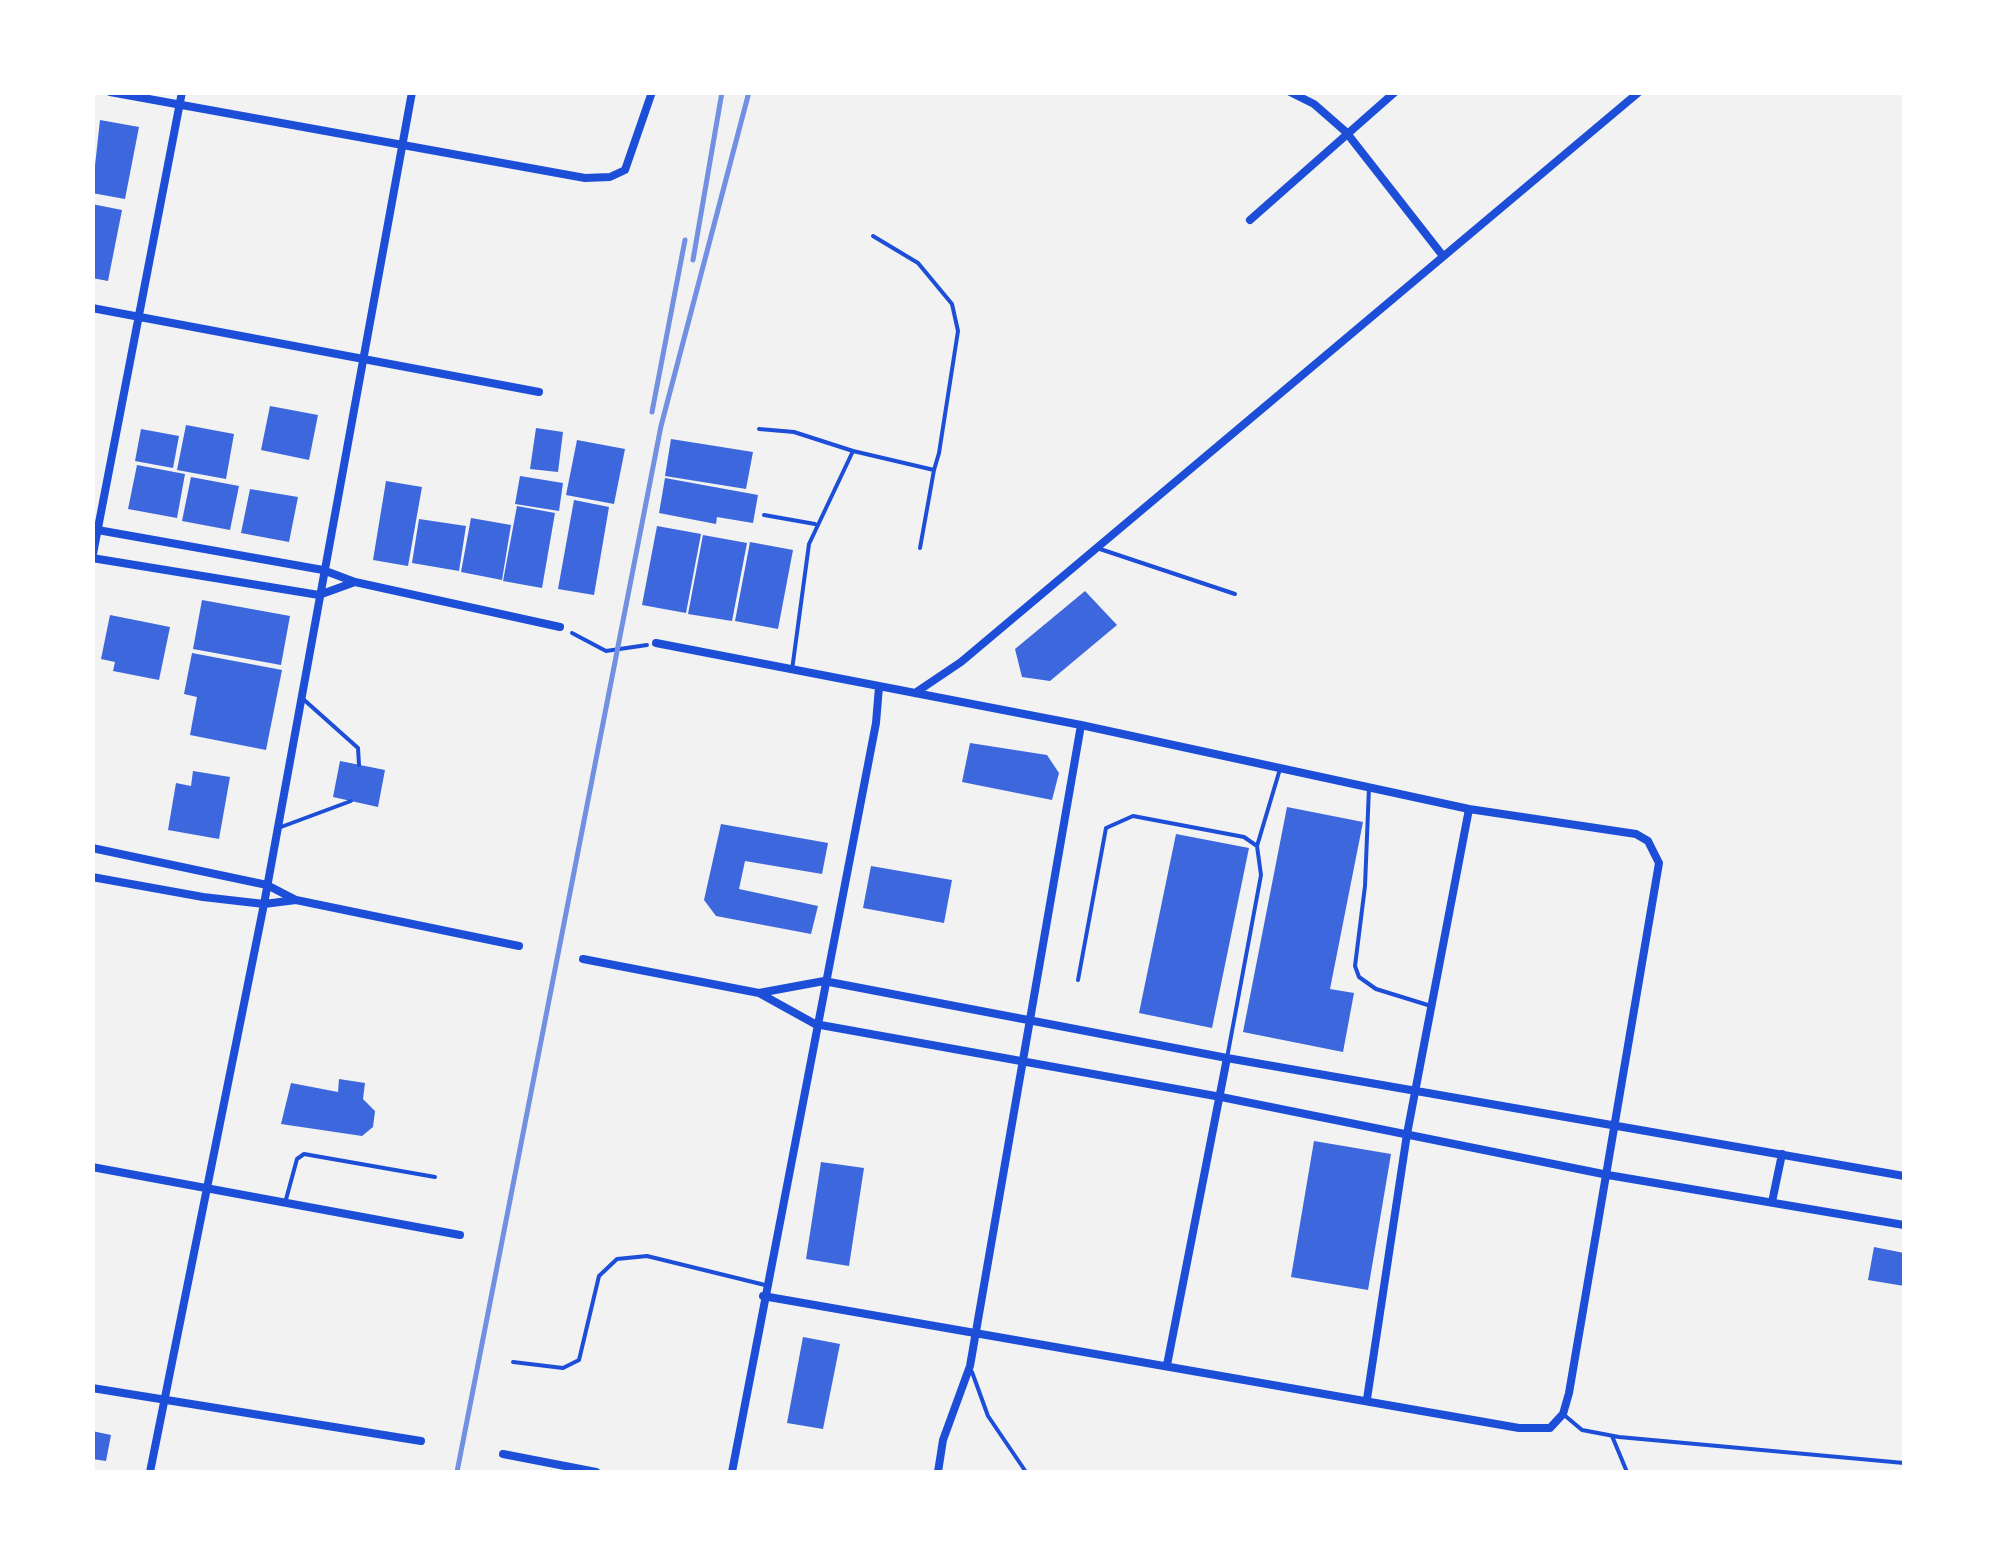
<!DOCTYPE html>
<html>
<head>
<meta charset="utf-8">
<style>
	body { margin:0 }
	#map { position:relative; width:1997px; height:1565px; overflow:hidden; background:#f2f2f2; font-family:"Alegreya Sans",sans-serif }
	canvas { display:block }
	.frame { position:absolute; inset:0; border:95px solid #fff; pointer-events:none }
</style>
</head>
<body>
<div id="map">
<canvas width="1997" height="1565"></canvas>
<div class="frame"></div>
</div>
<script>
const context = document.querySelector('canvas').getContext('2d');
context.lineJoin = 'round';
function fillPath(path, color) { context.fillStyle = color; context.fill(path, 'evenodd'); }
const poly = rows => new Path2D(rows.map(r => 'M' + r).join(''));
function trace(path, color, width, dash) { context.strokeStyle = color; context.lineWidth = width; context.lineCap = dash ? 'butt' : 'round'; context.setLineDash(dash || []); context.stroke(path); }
const building = poly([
	[100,120,139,127,125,199,92,193],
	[92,204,122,210,108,281,92,278],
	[270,406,318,415,309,460,261,450],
	[186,425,234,434,226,479,177,470],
	[536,428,563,432,558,472,530,469],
	[141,429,179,436,173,468,135,461],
	[671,439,753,452,746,489,665,476],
	[577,440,625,449,614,504,566,495],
	[137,465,185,474,177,518,128,509],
	[520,476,563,483,559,511,515,504],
	[191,477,239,486,230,530,182,521],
	[665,478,758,495,753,523,717,517,716,524,659,513],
	[386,481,422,487,408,566,373,560],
	[250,489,298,497,289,542,241,533],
	[574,500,609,507,594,595,558,589],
	[517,506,555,513,542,588,503,581],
	[471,518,511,525,502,580,461,572],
	[419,519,466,526,459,571,412,563],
	[657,526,701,534,686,613,642,605],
	[703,535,747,543,732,621,688,614],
	[750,542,793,550,778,629,735,621],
	[1085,591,1117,625,1050,681,1022,677,1015,649],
	[202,600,290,616,281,665,193,649],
	[110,615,170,627,159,680,113,671,115,662,101,659],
	[192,653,282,670,266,750,190,735,197,697,184,694],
	[970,743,1047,755,1059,773,1052,800,962,782],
	[340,761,385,770,378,807,333,797],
	[193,771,230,777,219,839,168,830,176,783,191,786],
	[1287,807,1363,822,1330,989,1354,993,1343,1052,1243,1032],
	[721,824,828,843,822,874,745,861,739,889,818,906,811,934,716,916,704,900],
	[1176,834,1249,848,1212,1028,1139,1013],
	[871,866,952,880,944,923,863,908],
	[339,1079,365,1083,363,1099,375,1111,373,1127,362,1136,281,1124,291,1083,338,1092],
	[1314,1141,1391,1154,1368,1290,1291,1277],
	[821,1162,864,1168,849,1266,806,1259],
	[1874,1247,1904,1253,1904,1286,1868,1280],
	[803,1337,840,1344,823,1429,787,1423],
	[92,1431,111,1435,106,1461,92,1459]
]);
const path = poly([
	[572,633,606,651,647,645]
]);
const service = poly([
	[759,429,794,432,853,451],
	[764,515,815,524],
	[920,548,934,470],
	[1100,549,1235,594],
	[792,670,809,544,853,451,934,470,939,453,958,331,952,304,918,263,873,236],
	[302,698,358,748,359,765],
	[1369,787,1365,886,1355,966,1359,977,1376,989,1431,1006],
	[281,827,351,801],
	[1257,846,1280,769],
	[1078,980,1106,828,1133,816,1244,837,1257,846,1261,875,1227,1058],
	[285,1203,297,1159,304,1154,435,1177],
	[513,1362,563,1368,579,1360,599,1276,617,1259,647,1256,765,1285],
	[972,1372,988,1416,1026,1472],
	[1563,1414,1582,1430,1619,1437,1904,1463],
	[1612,1436,1627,1472]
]);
const minor = poly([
	[110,92,585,178,610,177,625,170,652,92],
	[1290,92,1314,104,1346,132,1443,256],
	[1250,220,1395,92],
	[92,308,539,392],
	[92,529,323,570,355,582,560,627],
	[92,558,319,595,355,582],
	[92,559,182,92],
	[656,643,1081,725,1469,809,1636,834,1648,841,1659,863,1569,1393,1563,1414,1550,1428,1519,1428,763,1296],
	[915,693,961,662,1639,92],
	[92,848,267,885,296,900,519,946],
	[92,877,203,897,264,904,296,900],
	[583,959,759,993,815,1024,1221,1097,1608,1175,1904,1225],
	[759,993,824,981,1227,1058,1904,1176],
	[92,1167,460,1235],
	[1772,1202,1782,1154],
	[1167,1365,1227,1058],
	[92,1388,421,1441],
	[1367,1399,1407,1134,1469,809],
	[503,1454,596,1472],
	[150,1472,264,904,412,92],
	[732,1472,876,723,879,687],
	[938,1472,943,1440,970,1366,1081,725]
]);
const rail = poly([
	[693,260,722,92],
	[652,412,685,240],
	[457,1472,661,426,749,92]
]);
fillPath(building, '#3d67dc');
trace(path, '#1d4ed8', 4);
trace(service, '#1d4ed8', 4);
trace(minor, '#1d4ed8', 8);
trace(rail, '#7290e2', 5);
</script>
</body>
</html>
